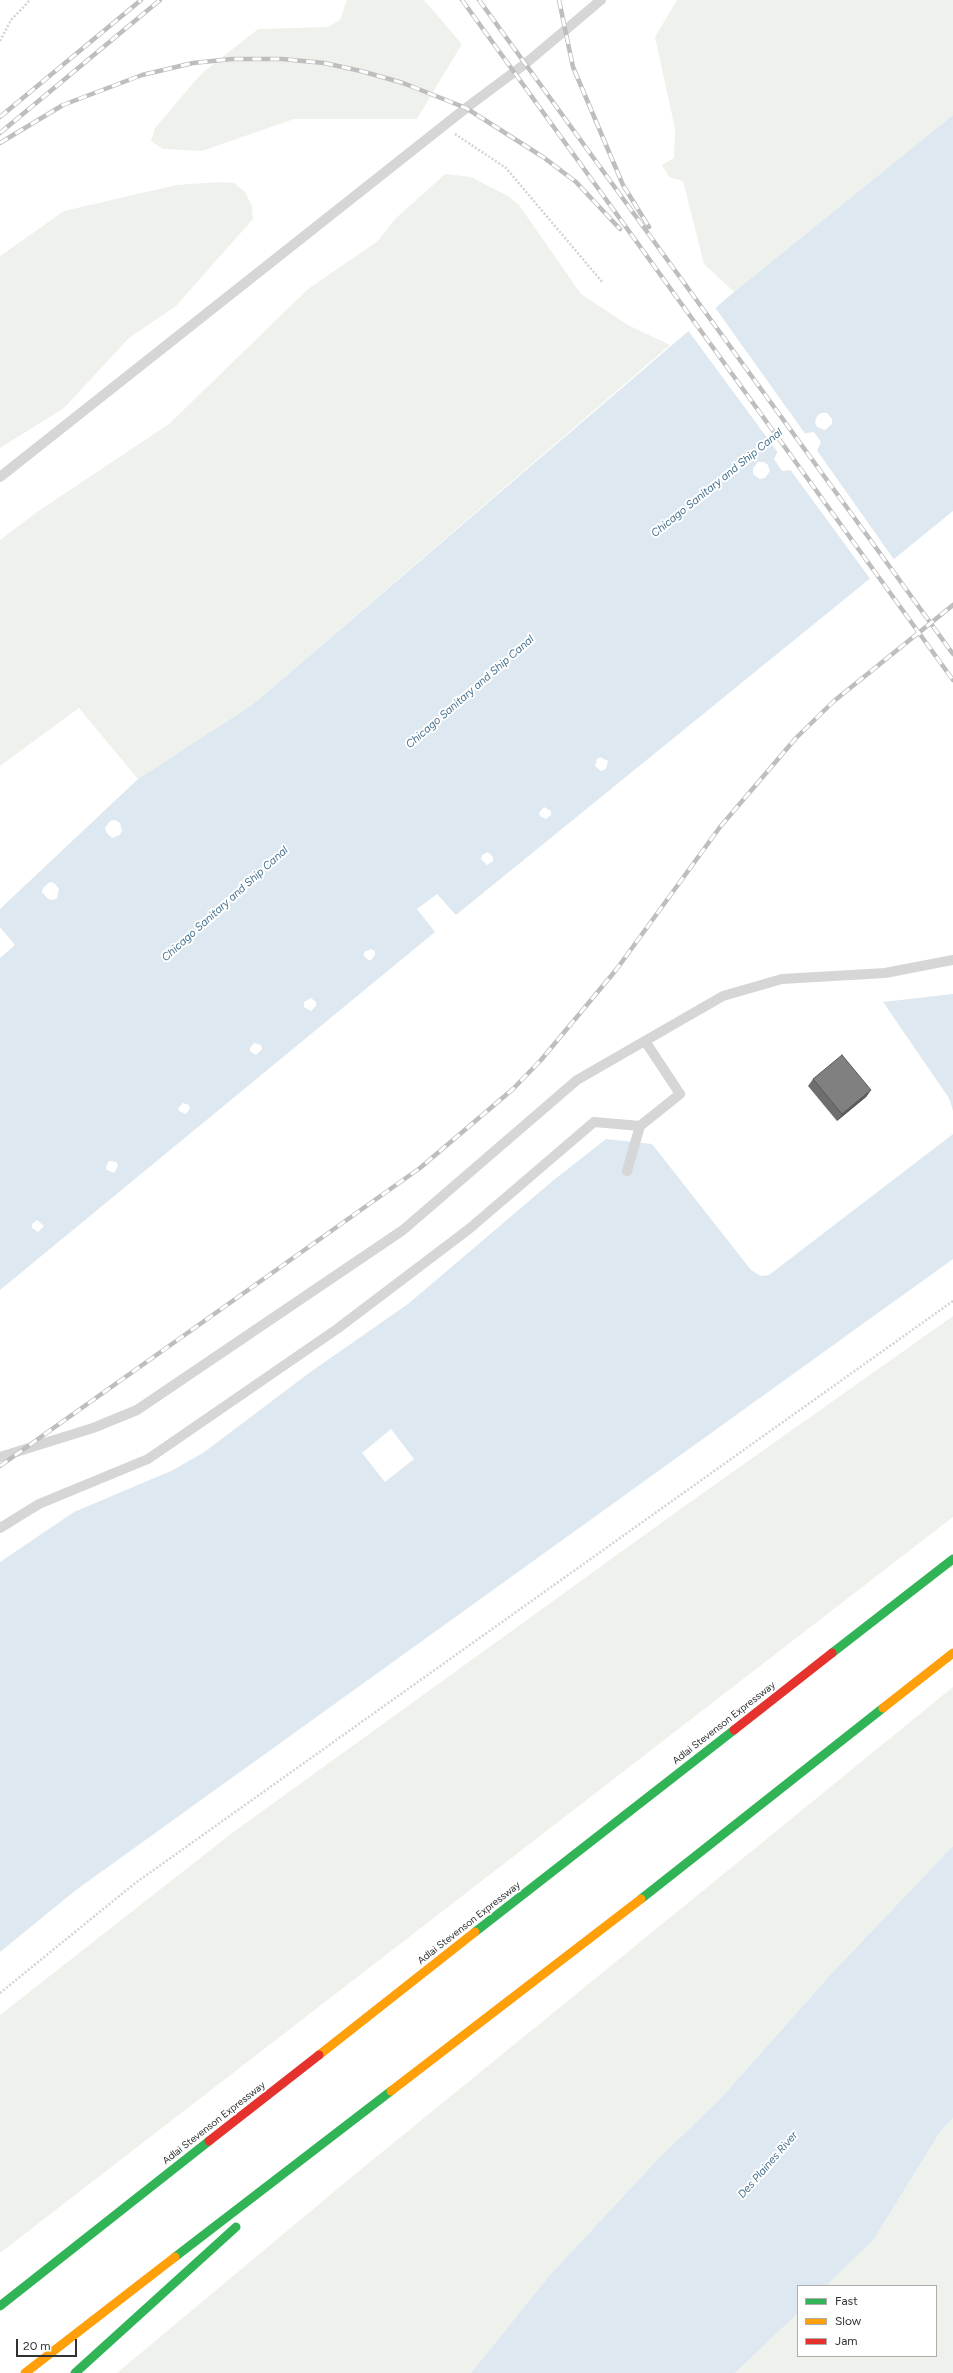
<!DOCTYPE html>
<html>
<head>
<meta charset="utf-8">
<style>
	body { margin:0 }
	#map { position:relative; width:953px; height:2373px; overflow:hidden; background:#fff; font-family:Figtree,sans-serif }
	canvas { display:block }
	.legend { position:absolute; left:797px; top:2285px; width:140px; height:72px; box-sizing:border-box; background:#fff; border:1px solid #adadad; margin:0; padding:5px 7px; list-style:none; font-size:12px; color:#323232 }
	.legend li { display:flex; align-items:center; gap:8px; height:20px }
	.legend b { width:20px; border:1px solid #adadad }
	.scale { position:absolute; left:16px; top:2339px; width:61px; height:18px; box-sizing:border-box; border:2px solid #323232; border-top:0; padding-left:5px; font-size:12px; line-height:14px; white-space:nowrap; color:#323232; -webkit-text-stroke:3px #fff; paint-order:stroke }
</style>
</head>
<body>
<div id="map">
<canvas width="953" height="2373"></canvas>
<ul class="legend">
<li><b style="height:5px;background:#30b455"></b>Fast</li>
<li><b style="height:5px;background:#ff9f0a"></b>Slow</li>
<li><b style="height:5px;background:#e5322d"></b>Jam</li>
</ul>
<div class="scale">20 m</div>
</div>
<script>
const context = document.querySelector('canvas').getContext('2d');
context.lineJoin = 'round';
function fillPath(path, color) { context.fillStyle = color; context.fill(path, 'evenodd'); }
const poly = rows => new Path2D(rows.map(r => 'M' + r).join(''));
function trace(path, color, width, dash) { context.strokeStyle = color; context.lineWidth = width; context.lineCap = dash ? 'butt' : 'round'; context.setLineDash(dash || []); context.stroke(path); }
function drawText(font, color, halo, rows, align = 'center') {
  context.font = font + ' Figtree,sans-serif'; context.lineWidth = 4; context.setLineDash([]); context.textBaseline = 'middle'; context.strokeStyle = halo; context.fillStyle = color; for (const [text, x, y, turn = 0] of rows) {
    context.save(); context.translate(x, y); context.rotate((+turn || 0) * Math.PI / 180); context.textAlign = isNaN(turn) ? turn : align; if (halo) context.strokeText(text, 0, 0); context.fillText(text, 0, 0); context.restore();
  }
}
const green = poly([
	[347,0,424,0,462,44,417,119,294,119,202,151,163,149,151,141,155,128,201,74,258,29,328,27,340,20],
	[677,0,953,0,953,115,734,292,704,264,683,181,669,177,662,165,674,158,675,129,655,37],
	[445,174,471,177,508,196,519,205,581,294,628,325,670,345,252,705,138,779,79,708,0,766,0,540,37,512,169,424,308,289,378,241,395,219],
	[220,182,234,183,245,192,252,206,253,219,176,306,129,338,64,408,0,448,0,256,64,211,176,185],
	[953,1316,953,1517,0,2253,0,2015,232,1833,679,1510],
	[953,1687,953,1846,832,1973,721,2098,659,2158,549,2276,471,2373,117,2373,354,2175],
	[953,2118,953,2373,735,2373,798,2313,798,2356,936,2356,936,2286,826,2286,874,2239,940,2132]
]);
const water = poly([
	[953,115,953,511,456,915,437,894,417,909,435,932,0,1290,0,958,15,945,0,927,0,909,138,779,252,705,734,292],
	[821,413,827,413,832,419,832,424,825,430,817,427,815,422,817,416],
	[814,432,821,442,815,455,794,470,782,471,774,459,779,449,801,434],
	[758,462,764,462,768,465,770,471,765,478,760,479,753,474,753,468],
	[600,757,608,761,606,769,601,771,595,766,597,759],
	[544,807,551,811,551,815,546,819,540,816,539,813],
	[115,820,120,823,122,831,120,835,112,838,106,832,105,828,110,821],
	[488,852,493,857,493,861,487,865,481,859,482,855],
	[50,882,54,883,59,889,57,898,53,900,48,899,42,892,43,888],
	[371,949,375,951,375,955,371,960,368,960,364,956,364,952],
	[311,998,316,1002,316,1006,311,1011,304,1007,304,1002],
	[254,1043,261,1045,262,1049,256,1055,250,1051,250,1048],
	[183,1103,189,1105,190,1108,186,1114,179,1111,178,1108],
	[109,1161,116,1162,118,1166,114,1173,107,1170,106,1167],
	[37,1220,44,1226,38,1232,32,1228,32,1224],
	[953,994,953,1111,949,1098,883,1002],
	[953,1134,953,1259,76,1890,0,1952,0,1562,74,1512,171,1471,203,1453,309,1373,408,1304,555,1179,606,1139,652,1144,751,1270,761,1276,769,1275],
	[391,1429,414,1459,385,1482,362,1453],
	[953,1846,953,2118,940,2132,874,2239,826,2286,798,2286,798,2313,735,2373,471,2373,549,2276,659,2158,721,2098,832,1973]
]);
const pier = poly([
	[714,306,806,435,781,451,779,454,687,329],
	[816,449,895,561,871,580,789,468,814,454]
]);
const path = poly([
	[0,41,11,20,30,0],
	[455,134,506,168,603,283],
	[0,1993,134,1884,953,1301]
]);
const lane = poly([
	[0,477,466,108,525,64,601,0],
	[627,1171,640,1126],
	[0,1457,93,1428,137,1410,403,1230,577,1080,723,996,782,979,885,973,953,960],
	[0,1528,39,1504,148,1459,337,1329,469,1229,594,1122,640,1126,680,1094,645,1041]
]);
const fast = poly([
	[832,1653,953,1559],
	[641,1899,883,1708],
	[475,1932,734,1730],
	[175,2257,391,2091],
	[0,2306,209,2141],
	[75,2373,236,2227]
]);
const slow = poly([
	[883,1708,953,1653],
	[319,2055,475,1932],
	[391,2091,641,1899],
	[25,2373,175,2257]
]);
const jam = poly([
	[734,1730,832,1653],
	[209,2141,319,2055]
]);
const rail = poly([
	[462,0,953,680],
	[479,0,953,654],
	[559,0,573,67,623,185,649,227],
	[0,117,141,0],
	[0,133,160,0],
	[0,143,63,105,142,75,193,63,232,59,282,59,324,63,361,71,403,83,466,108,543,157,576,182,620,229],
	[0,1466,420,1168,513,1089,541,1060,616,970,720,827,796,738,834,701,953,605]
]);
const wall = poly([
	[813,1079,871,1090,866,1097,837,1121,808,1086]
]);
const shadedWall = poly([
	[871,1090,866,1097,837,1121,842,1114]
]);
const building = poly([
	[842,1055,871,1090,842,1114,813,1079,842,1055]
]);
const streetNames = [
	["Adlai Stevenson Expressway",724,1723,-38],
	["Adlai Stevenson Expressway",469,1923,-38],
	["Adlai Stevenson Expressway",214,2123,-38]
];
const waterNames = [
	["Chicago Sanitary and Ship Canal",717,483,-39],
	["Chicago Sanitary and Ship Canal",470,692,-41],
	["Chicago Sanitary and Ship Canal",225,904,-42],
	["Des Plaines River",768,2165,-49]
];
fillPath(green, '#eff2ec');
fillPath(water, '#dde8f0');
fillPath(pier, '#fff');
trace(path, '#d4d4d4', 2.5, [2, 2]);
trace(lane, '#d6d6d6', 10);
trace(fast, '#30b455', 9);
trace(slow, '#ff9f0a', 9);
trace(jam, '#e5322d', 9);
trace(rail, '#bebebe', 4.5);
trace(rail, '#fff', 3, [9]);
fillPath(wall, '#6e6e6e');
fillPath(shadedWall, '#5a5a5a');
fillPath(building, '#808080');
trace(building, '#5a5a5a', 1);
drawText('10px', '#323232', '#fff', streetNames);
drawText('italic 11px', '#46718e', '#fff', waterNames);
</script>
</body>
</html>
